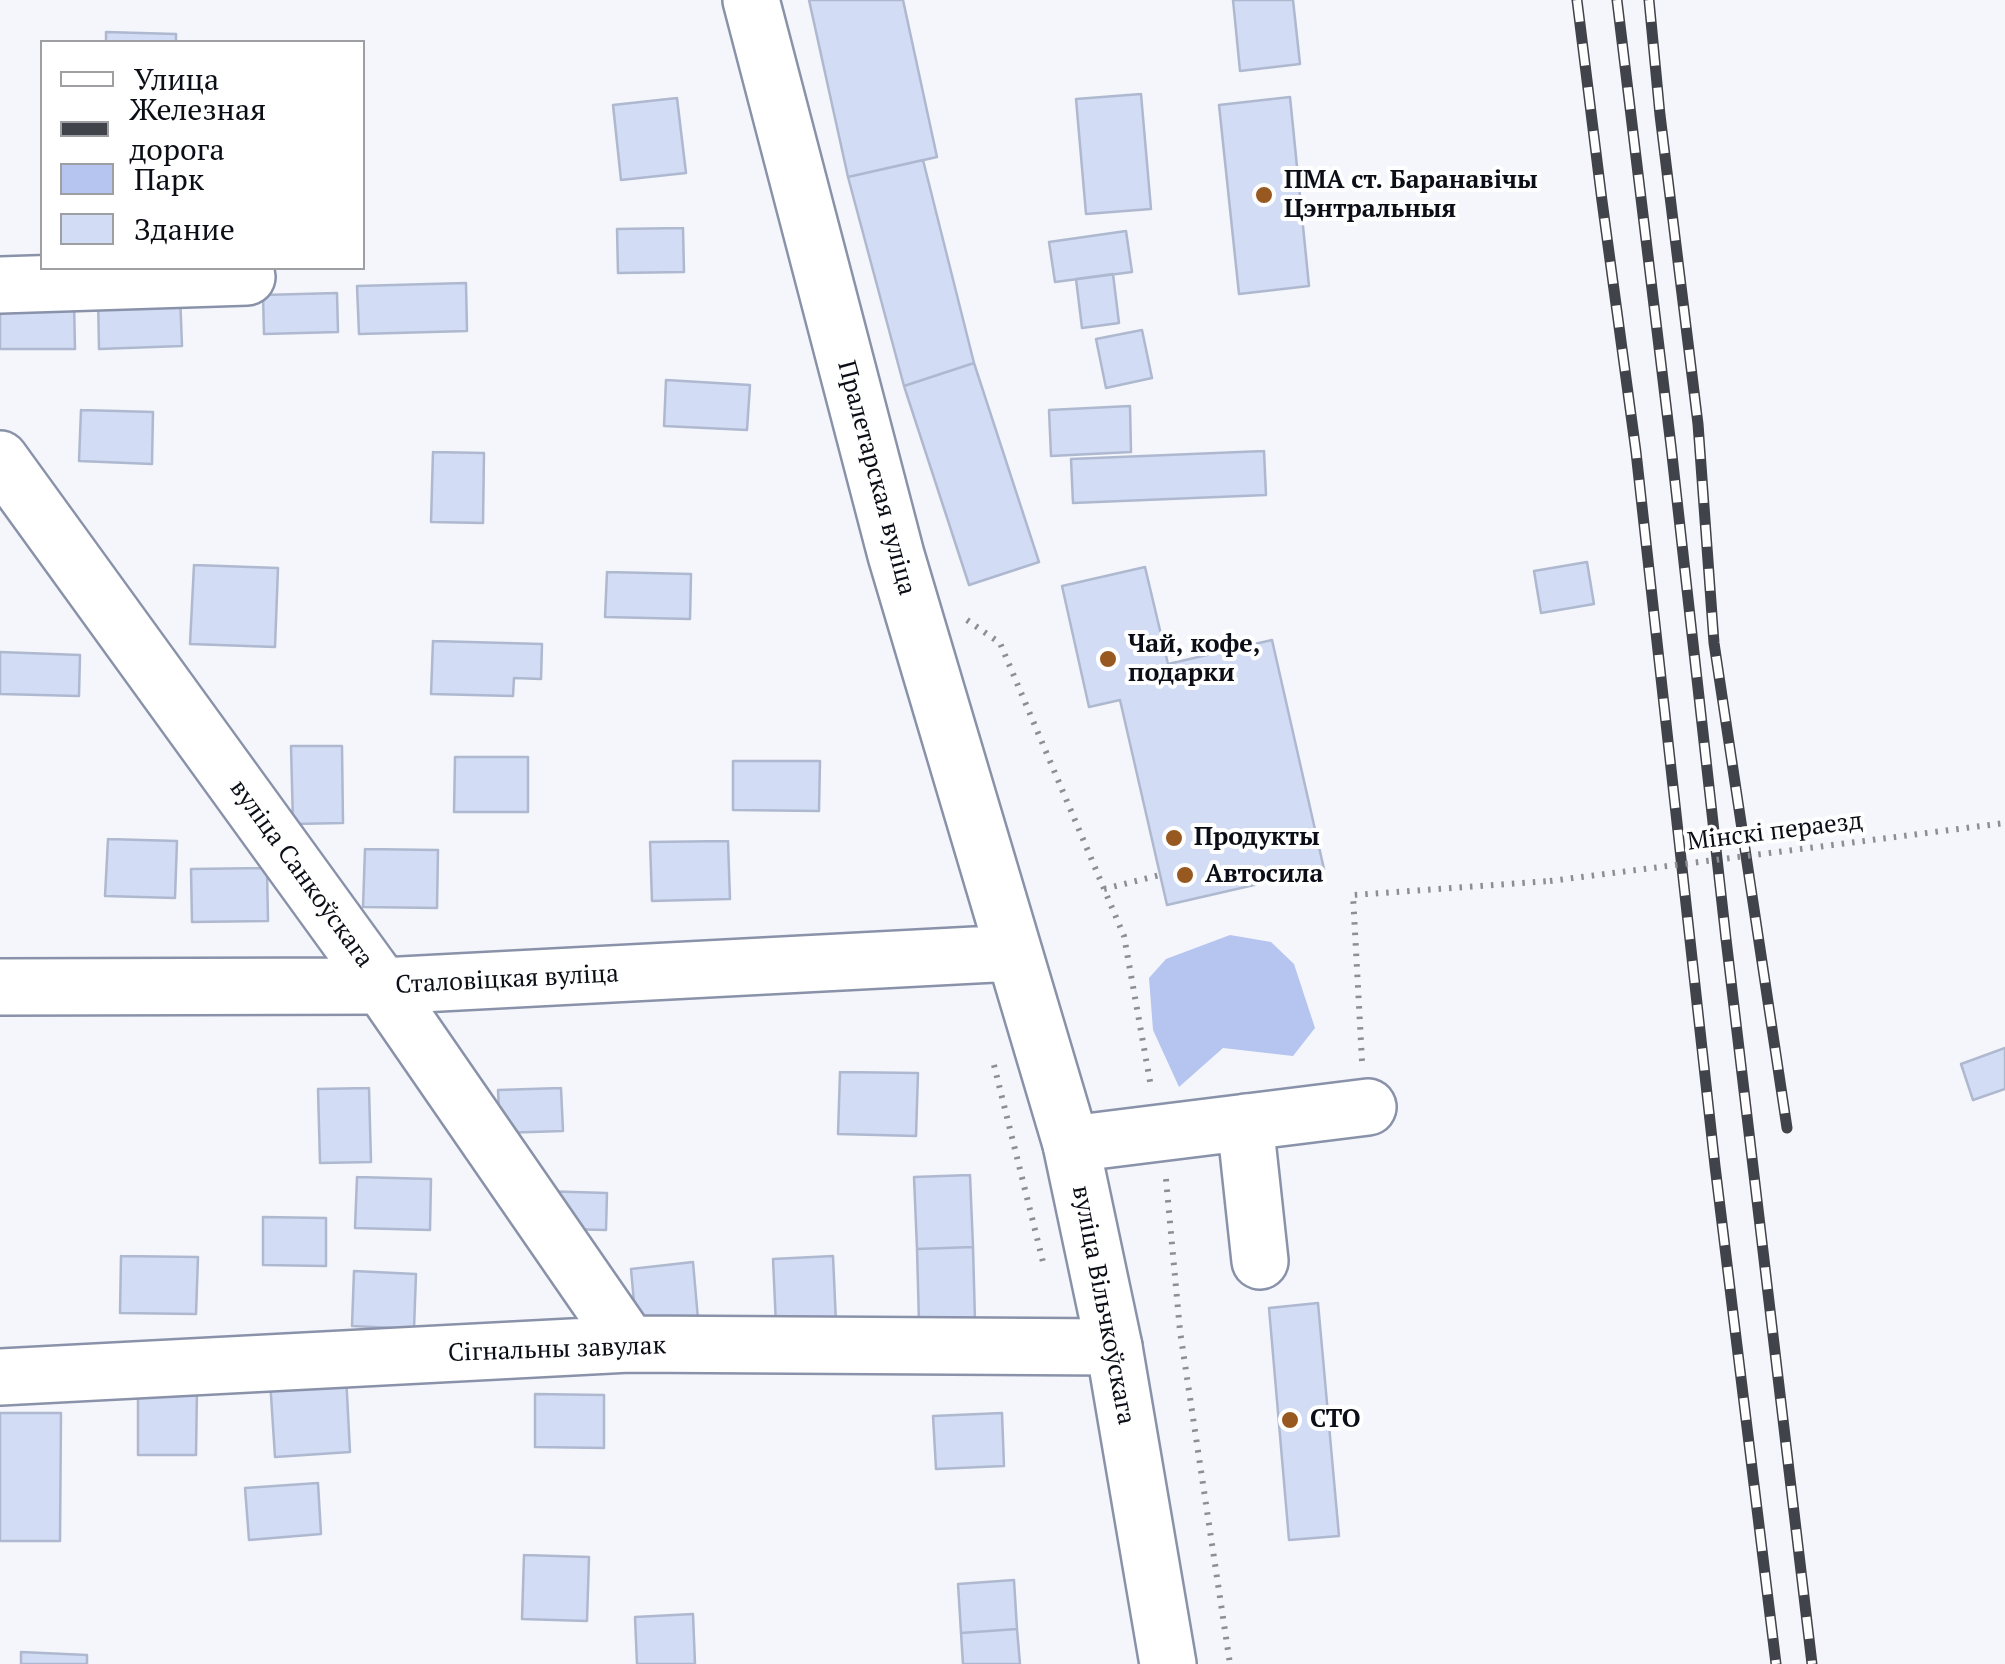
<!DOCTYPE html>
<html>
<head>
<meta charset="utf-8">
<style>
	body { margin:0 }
	#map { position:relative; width:2005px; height:1664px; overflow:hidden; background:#f4f6fb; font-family:"PT Serif",serif }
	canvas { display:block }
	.legend { position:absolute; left:40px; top:40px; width:325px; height:230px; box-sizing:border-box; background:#fff; border:2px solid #9d9fa2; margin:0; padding:12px 18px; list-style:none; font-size:30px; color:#0b0e16 }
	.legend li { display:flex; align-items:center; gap:20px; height:50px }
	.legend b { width:50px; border:2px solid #9d9fa2 }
</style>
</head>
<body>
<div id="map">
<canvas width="2005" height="1664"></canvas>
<ul class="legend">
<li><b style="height:12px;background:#fff"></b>Улица</li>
<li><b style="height:12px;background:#40434a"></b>Железная дорога</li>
<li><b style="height:28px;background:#b5c5ef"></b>Парк</li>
<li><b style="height:28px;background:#d2dcf4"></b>Здание</li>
</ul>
</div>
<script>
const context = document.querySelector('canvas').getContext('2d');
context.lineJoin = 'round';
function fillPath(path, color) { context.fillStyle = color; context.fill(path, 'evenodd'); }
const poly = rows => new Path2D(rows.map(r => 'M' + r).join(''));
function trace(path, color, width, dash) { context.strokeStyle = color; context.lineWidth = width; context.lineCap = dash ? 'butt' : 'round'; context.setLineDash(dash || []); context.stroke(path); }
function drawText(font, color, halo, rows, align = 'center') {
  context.font = font + ' "PT Serif",serif'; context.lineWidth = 8; context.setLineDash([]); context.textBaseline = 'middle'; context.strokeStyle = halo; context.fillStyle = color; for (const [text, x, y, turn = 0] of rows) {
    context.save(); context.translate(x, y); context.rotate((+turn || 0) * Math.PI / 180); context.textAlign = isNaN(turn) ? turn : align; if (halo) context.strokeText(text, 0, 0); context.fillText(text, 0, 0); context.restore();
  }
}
const green = poly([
	[1230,935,1271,942,1294,964,1315,1028,1293,1056,1223,1048,1179,1087,1153,1030,1149,978,1166,959]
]);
const building = poly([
	[809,0,903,0,937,157,848,177,809,0],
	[1233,0,1293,0,1300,64,1240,71,1233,0],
	[106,32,176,34,176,42,106,42,106,32],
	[1141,94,1151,209,1086,214,1076,99,1141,94],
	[1290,97,1309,286,1239,294,1219,105,1290,97],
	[677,98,686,173,621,180,613,105,677,98],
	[923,160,974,363,904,386,848,177,923,160],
	[683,228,684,272,618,273,617,229,683,228],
	[1126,231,1132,272,1055,282,1049,242,1126,231],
	[1113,274,1119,323,1082,328,1076,279,1113,274],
	[466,283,467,331,359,334,357,286,466,283],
	[337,293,338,332,264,334,263,295,337,293],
	[180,294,182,346,99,349,98,296,180,294],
	[0,301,74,301,75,349,0,349,0,301],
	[1142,330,1152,378,1106,388,1096,339,1142,330],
	[974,363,1039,562,969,585,904,386,974,363],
	[666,380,750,385,747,430,664,426,666,380],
	[1130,406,1131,452,1051,456,1049,410,1130,406],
	[81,410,153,412,152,464,79,461,81,410],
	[1264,451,1266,495,1073,503,1071,459,1264,451],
	[433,452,484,453,483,523,431,522,433,452],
	[1587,562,1594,604,1541,613,1534,571,1587,562],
	[194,565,278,568,275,647,190,644,194,565],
	[1145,567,1168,664,1272,640,1324,869,1167,905,1120,700,1089,707,1062,586,1145,567],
	[607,572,691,574,690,619,605,617,607,572],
	[433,641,542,644,541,679,514,678,513,696,431,694,433,641],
	[0,652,80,655,79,696,0,694,0,652],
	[291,746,342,746,343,823,293,824,291,746],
	[455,757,528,757,528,812,454,812,455,757],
	[733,761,820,761,819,811,733,810,733,761],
	[108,839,177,841,175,898,105,896,108,839],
	[728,841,730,899,652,901,650,842,728,841],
	[365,849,438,850,437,908,363,907,365,849],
	[267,868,268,921,192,922,191,869,267,868],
	[2005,1048,2005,1089,1973,1100,1961,1064,2005,1048],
	[840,1072,918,1073,916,1136,838,1134,840,1072],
	[369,1088,371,1162,320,1163,318,1089,369,1088],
	[561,1088,563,1131,500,1133,498,1090,561,1088],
	[970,1175,973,1247,917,1249,914,1177,970,1175],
	[357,1177,431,1179,430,1230,355,1228,357,1177],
	[540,1191,607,1193,606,1230,563,1229,540,1191],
	[263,1217,326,1218,326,1266,263,1265,263,1217],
	[973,1247,975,1321,919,1323,917,1249,973,1247],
	[121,1256,198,1257,196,1314,120,1313,121,1256],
	[833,1256,836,1323,776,1326,773,1259,833,1256],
	[693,1262,698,1319,636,1325,631,1269,693,1262],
	[354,1271,416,1274,414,1329,352,1326,354,1271],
	[1318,1303,1339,1536,1289,1540,1269,1308,1318,1303],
	[346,1375,350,1452,275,1457,270,1380,346,1375],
	[138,1389,197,1389,196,1455,138,1455,138,1389],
	[535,1394,604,1395,604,1448,535,1447,535,1394],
	[0,1413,61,1413,60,1541,0,1541,0,1413],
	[1002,1413,1004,1466,936,1469,933,1416,1002,1413],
	[318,1483,321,1534,249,1540,245,1488,318,1483],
	[524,1555,589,1557,587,1621,522,1619,524,1555],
	[1014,1580,1017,1629,961,1633,958,1584,1014,1580],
	[693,1614,695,1664,637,1664,635,1617,693,1614],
	[1017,1629,1020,1664,963,1664,961,1633,1017,1629],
	[21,1652,87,1655,87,1664,21,1664,21,1652]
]);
const path = poly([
	[967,620,1000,643,1124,936,1151,1087],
	[1104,889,1160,875],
	[1362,1061,1353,895,1550,881],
	[994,1065,1043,1262],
	[1166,1179,1180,1331,1230,1664]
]);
const minor = poly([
	[0,285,247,277],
	[0,459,382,986,629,1344],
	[1245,1122,1260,1261],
	[1071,1144,1368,1107],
	[0,1377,629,1344,1114,1347]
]);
const major = poly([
	[751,0,896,555,1071,1144,1114,1347,1168,1664],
	[0,987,382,986,1013,953]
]);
const rail = poly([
	[1577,0,1602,201,1636,452,1715,1166,1776,1664],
	[1617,0,1671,446,1726,939,1812,1664],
	[1649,0,1660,115,1698,424,1714,643,1787,1128]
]);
const pathBridge = poly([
	[1550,881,2005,823]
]);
const markers = [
	[1264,195,10,"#985921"],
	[1108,659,10,"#985921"],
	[1174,838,10,"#985921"],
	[1185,875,10,"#985921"],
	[1290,1420,10,"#985921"]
];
const poiNames = [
	["ПМА ст. Баранавічы",1284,181],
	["Цэнтральныя",1284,210],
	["Чай, кофе,",1128,645],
	["подарки",1128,674],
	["Продукты",1194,838],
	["Автосила",1205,875],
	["СТО",1310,1420]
];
const streetNames = [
	["Пралетарская вуліца",876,478,75],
	["Мінскі пераезд",1775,832,-7],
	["вуліца Санкоўскага",301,874,54],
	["Сталовіцкая вуліца",507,980,-3],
	["вуліца Вільчкоўскага",1103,1305,79],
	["Сігнальны завулак",557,1350,-2]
];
fillPath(green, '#b5c5ef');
fillPath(building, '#d2dcf4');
trace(building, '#aeb8cf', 2.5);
trace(minor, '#8992a9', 60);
trace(major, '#8992a9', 60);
trace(path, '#8c8e95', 6, [2.5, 8]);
trace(minor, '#fff', 55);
trace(major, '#fff', 55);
trace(rail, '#40434a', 11);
trace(rail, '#fff', 8, [22]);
trace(pathBridge, '#8c8e95', 6, [2.5, 8]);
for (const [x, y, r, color] of markers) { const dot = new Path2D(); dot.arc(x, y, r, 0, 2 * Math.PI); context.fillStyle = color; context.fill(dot); trace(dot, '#fff', 4); }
drawText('bold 25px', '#0b0e16', '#fff', poiNames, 'left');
drawText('25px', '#0b0e16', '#fff', streetNames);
</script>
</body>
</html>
